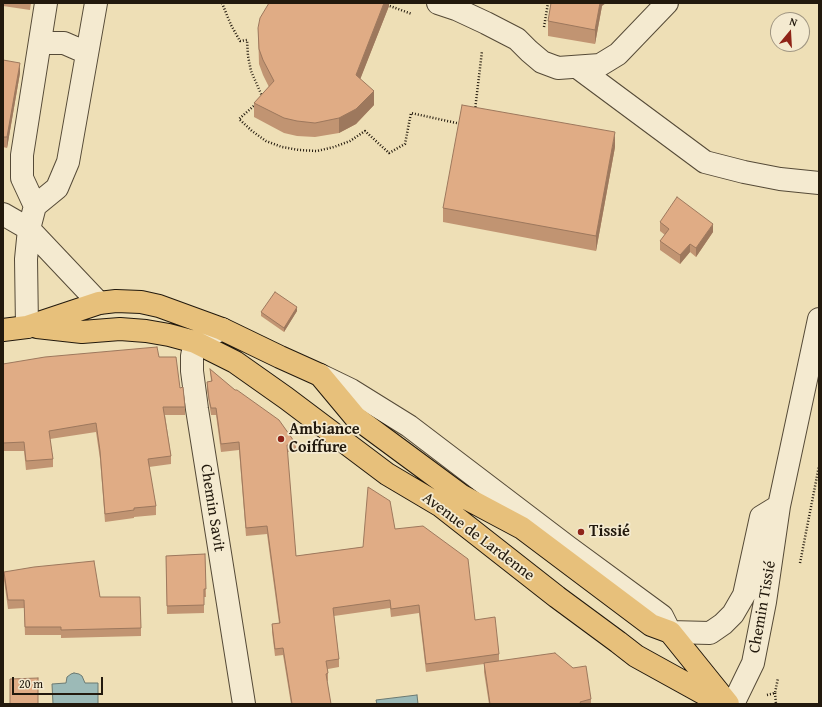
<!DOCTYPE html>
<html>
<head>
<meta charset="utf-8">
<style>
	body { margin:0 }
	#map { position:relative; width:822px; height:707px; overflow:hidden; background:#eedfb6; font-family:"Gentium Book Plus",serif }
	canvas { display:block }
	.frame { position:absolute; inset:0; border:4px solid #22190d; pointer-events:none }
	.north { position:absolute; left:770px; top:12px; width:40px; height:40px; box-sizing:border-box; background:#f4ead0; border:1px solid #a09682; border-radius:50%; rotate:18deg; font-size:11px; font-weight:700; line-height:16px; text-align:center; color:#22190d }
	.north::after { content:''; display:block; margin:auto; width:14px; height:18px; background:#8f2418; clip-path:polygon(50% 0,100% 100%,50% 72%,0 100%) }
	.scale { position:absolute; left:12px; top:677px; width:91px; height:18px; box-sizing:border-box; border:2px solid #22190d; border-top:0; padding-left:5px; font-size:12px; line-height:14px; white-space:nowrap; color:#22190d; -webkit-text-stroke:3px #f4ead0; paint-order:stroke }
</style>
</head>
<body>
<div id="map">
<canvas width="822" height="707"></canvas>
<div class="frame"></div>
<div class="north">N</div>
<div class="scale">20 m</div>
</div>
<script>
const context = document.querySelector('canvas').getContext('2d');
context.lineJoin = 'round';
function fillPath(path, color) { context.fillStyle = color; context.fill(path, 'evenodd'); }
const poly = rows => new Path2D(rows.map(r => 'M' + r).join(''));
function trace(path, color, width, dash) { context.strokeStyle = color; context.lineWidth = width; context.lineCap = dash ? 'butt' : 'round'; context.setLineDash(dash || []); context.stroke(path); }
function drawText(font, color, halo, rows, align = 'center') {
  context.font = font + ' "Gentium Book Plus",serif'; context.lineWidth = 3.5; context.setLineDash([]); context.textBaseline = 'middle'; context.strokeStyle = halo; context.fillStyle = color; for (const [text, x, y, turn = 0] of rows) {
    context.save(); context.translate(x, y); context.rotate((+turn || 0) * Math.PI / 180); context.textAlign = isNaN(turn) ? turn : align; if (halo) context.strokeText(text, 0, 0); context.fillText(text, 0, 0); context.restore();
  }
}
const water = poly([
	[74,673,79,674,82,676,85,683,98,683,98,704,53,704,52,684,66,683,67,677,71,674,74,673],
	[417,695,418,704,377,704,376,700,417,695]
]);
const path = poly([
	[222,3,231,25,240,41,247,40,248,56,251,71,262,96],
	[387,5,412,14],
	[544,27,548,3],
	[256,104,239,119,252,131,266,141,282,147,299,150,317,151,334,147,350,141,365,131,389,153,405,144,411,113,461,124],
	[475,110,482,51],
	[800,563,819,466],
	[775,693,776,704],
	[767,695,775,693,778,678]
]);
const minor = poly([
	[438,3,456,9,486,23,517,39,529,51,542,62,558,68,600,65,618,54,667,3],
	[40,43,64,43,87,53],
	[577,67,705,162,744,172,780,179,819,183],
	[35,206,22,178,22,155,46,3],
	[3,214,29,229,99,303],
	[27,327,26,259,29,229,35,206,57,188,68,162,96,3],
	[222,329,195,342,192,356,192,371,197,409,244,704],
	[320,375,351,390,409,426,568,547,662,616,670,632,710,633,723,624,733,614,744,595,761,517,779,506],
	[733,704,753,663,765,602,779,506,819,319]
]);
const major = poly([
	[37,327,82,332,120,329,146,331,169,335,195,342,235,362,286,398,387,474,441,506,557,597,618,642,636,656,721,703],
	[3,330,27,327,99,303,116,301,141,302,159,306,222,329,280,357,320,375,355,417,462,496,522,528,651,625,670,632,728,704]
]);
const wall = poly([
	[3,3,31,3,30,10,3,6],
	[389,3,389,6,360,79,374,105,356,124,339,133,315,137,297,136,284,133,254,117,254,103,269,87,263,75,259,64,258,28],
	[602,6,595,44,548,36,548,21],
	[3,60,20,73,7,148,3,147],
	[615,147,596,251,443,222,443,208],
	[660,222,713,232,696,257,690,252,680,264,660,250,660,241,665,235,660,231],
	[297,311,284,332,261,316,261,312],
	[159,357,180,388,185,407,185,415,165,415,171,456,171,464,149,467,156,506,156,515,134,517,134,518,105,522,100,459,96,432,50,439,53,459,53,467,26,470,24,451,3,451,3,364],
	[210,369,296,444,296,451,287,452,296,556,363,547,395,529,475,620,499,654,499,661,591,699,591,704,489,704,484,672,484,664,426,672,419,613,391,617,390,608,334,616,339,659,339,667,328,669,328,681,327,681,331,704,291,704,283,655,275,656,272,632,272,624,279,623,267,534,246,536,239,450,221,452,216,415,211,415,207,390,207,382,211,381],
	[205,554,206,597,204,597,204,613,167,614,166,556],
	[4,572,100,597,141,628,141,636,61,638,61,635,25,635,24,608,8,609,4,580]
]);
const shadedWall = poly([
	[384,3,389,3,389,6,356,90,356,75],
	[600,3,606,3,602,6,595,44,595,30],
	[20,63,20,73,7,148,7,137],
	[374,91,374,105,356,124,339,133,339,118],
	[615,132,615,147,596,251,596,236],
	[713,224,713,232,696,257,696,248],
	[690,244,690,252,680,264,680,255],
	[297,307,297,311,284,332,284,328]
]);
const building = poly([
	[269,3,384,3,356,75,374,91,356,109,339,118,315,123,297,121,284,118,254,103,274,81,263,60,259,49,258,28,260,18,269,3],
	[551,3,600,3,595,30,548,21,551,3],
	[3,60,20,63,7,137,3,137,3,60],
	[462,105,615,132,596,236,443,208,462,105],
	[677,197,713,224,696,248,690,244,680,255,660,241,669,229,660,222,677,197],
	[275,292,297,307,284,328,261,312,275,292],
	[157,347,159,357,176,357,180,388,183,387,185,407,163,407,171,456,148,459,156,506,134,508,134,510,105,514,100,451,96,423,49,431,53,459,26,461,24,442,3,443,3,364,45,357,157,347],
	[210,369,235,390,237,390,279,420,296,444,287,445,296,556,363,547,368,487,390,501,395,529,423,526,468,559,475,620,495,617,499,654,426,664,419,605,391,609,390,600,333,608,339,659,326,661,328,673,326,674,331,704,292,704,283,648,275,649,272,624,280,623,267,526,246,528,239,442,221,444,216,408,211,408,209,399,207,382,212,381,210,369],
	[205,554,206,589,204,589,204,605,167,606,166,556,205,554],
	[94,561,100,597,140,597,141,628,61,630,61,627,25,627,24,600,8,600,4,572,34,567,94,561],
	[555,653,573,668,586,666,591,699,580,702,581,704,490,704,484,663,555,653],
	[38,678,38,704,10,704,10,679,38,678]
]);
const markers = [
	[281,439,4,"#8f2418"],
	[581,532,4,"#8f2418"]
];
const poiNames = [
	["Ambiance",289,430],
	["Coiffure",289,448],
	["Tissié",589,532]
];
const streetNames = [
	["Chemin Savit",212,508,81],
	["Avenue de Lardenne",478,537,37],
	["Chemin Tissié",763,607,-80]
];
fillPath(water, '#9cbab7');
trace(water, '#6b7a73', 1);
trace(minor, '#554a37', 24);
trace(major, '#22190d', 24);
trace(path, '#22190d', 2.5, [1, 2]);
trace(minor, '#f4ead0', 22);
trace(major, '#e7c07b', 22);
fillPath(wall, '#c19472');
fillPath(shadedWall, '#9d785d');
fillPath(building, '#e0ac85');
trace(building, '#9d785d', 1);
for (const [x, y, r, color] of markers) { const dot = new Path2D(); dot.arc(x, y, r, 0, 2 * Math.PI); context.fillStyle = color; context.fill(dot); trace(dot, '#f4ead0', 1.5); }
drawText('bold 16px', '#22190d', '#f4ead0', poiNames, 'left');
drawText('16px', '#22190d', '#f4ead0', streetNames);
</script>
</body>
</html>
